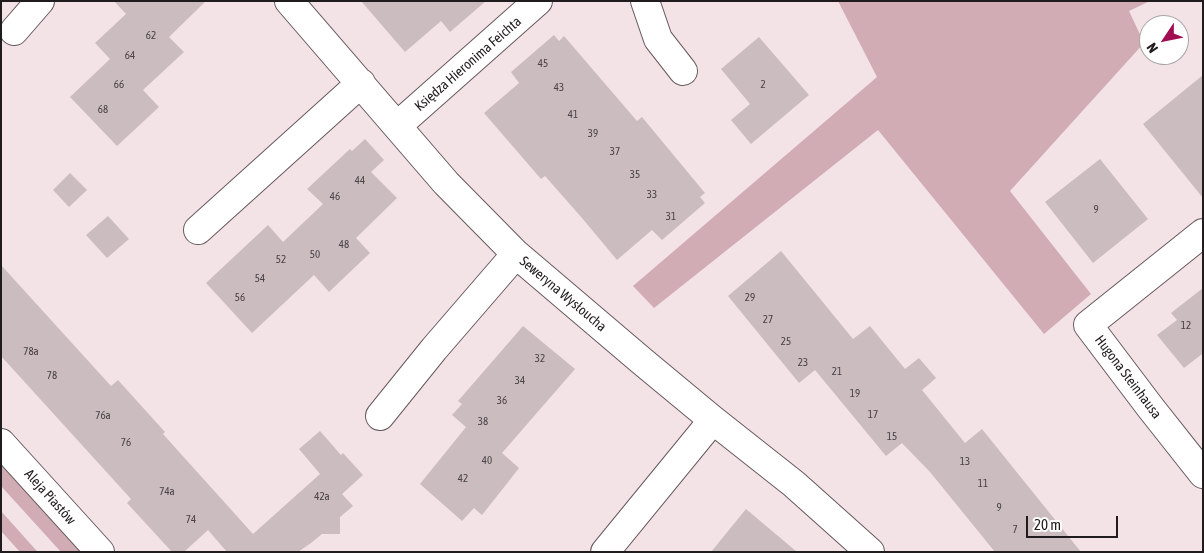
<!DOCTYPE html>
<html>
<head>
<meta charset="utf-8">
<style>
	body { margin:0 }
	#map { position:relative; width:1204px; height:553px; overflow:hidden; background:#f3e3e7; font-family:"Asap Condensed",sans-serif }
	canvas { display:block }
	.frame { position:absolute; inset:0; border:2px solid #201b1c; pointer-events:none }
	.north { position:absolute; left:1139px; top:15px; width:50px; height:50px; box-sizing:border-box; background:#fff; border:1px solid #a6a4a4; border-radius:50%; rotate:236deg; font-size:14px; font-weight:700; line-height:20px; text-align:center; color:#201b1c }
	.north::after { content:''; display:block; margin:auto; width:18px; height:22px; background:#a00d52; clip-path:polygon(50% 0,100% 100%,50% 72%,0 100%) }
	.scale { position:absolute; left:1026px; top:516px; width:92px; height:22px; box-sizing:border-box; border:2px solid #201b1c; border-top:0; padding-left:6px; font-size:15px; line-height:18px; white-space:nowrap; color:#201b1c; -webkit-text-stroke:4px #fff; paint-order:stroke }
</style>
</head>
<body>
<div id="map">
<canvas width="1204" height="553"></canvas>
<div class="frame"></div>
<div class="north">N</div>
<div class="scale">20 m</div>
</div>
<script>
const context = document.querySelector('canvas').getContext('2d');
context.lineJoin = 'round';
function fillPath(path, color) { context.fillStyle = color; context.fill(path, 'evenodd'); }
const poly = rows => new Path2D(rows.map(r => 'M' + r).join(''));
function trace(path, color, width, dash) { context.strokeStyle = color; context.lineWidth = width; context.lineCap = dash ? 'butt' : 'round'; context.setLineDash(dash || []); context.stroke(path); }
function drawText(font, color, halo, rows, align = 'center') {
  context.font = font + ' "Asap Condensed",sans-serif'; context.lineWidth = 4; context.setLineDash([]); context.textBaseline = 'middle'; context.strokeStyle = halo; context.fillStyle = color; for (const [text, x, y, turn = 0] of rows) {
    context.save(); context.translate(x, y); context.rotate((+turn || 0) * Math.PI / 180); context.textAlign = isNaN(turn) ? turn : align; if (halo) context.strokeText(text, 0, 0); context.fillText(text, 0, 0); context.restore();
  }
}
const green = poly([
	[838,1,1150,1,1129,11,1144,43,1010,191,1091,294,1044,334,878,130,654,308,633,286,877,77],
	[1,465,81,552,61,552,1,486],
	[1,511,35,549,38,552,20,552,1,531]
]);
const building = poly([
	[114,1,206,1,169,37,184,52,143,90,159,107,117,146,70,97,110,59,95,43,126,14],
	[361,1,486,1,450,32,441,21,405,52],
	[554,35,559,41,564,36,637,121,642,117,705,193,700,197,705,203,662,240,652,230,617,260,582,218,545,176,541,179,484,113,519,83,511,72],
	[759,37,809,95,751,144,731,120,750,104,721,69],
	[1203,75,1203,198,1143,124],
	[365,139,384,160,371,172,397,198,356,238,370,253,329,292,314,275,252,333,206,283,268,225,283,242,323,204,307,189,350,149,352,151],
	[1100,159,1148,219,1093,263,1045,202],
	[70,173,87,190,69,207,53,190],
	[108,216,129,239,107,258,86,235],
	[781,251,853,339,870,326,905,369,919,358,936,378,922,390,965,443,982,429,1081,552,995,552,930,472,902,443,886,456,815,370,799,383,728,296],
	[1,265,111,386,118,380,165,432,163,434,253,534,320,474,299,449,320,431,341,455,343,453,363,475,342,494,353,506,340,517,340,534,322,534,311,543,298,552,227,552,208,530,184,552,172,552,127,503,131,499,1,356],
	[1203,288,1203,355,1202,354,1184,368,1157,335,1177,320,1171,313],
	[523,326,575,369,502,453,519,468,505,486,482,515,474,508,462,521,420,484,466,427,452,415,462,404,458,401],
	[746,509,797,552,711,552]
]);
const minor = poly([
	[289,1,446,183,516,254,643,362,713,420,794,484,870,552],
	[645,1,658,39,683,71],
	[14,31,40,1],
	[397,126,538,1],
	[198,230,361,83],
	[1203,233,1088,325,1150,407,1203,474],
	[380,416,434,349,516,254],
	[1,443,100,552],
	[605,552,713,420]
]);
const numberNames = [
	["62",151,36],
	["64",130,56],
	["45",543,64],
	["66",119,85],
	["2",763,85],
	["43",559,88],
	["68",103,110],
	["41",573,115],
	["39",593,134],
	["37",615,152],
	["35",635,175],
	["44",360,181],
	["33",652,195],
	["46",335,197],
	["9",1096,210],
	["31",671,217],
	["48",344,245],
	["50",315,255],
	["52",281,260],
	["54",260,279],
	["56",240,298],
	["29",750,298],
	["27",768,320],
	["12",1186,326],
	["25",786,342],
	["78a",31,352],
	["32",540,359],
	["23",803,363],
	["21",837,372],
	["78",52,376],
	["34",520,381],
	["19",855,394],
	["36",502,401],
	["17",873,415],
	["76a",103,416],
	["38",483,422],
	["15",892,437],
	["76",126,443],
	["40",487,461],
	["13",965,462],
	["42",463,479],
	["11",983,484],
	["74a",167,492],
	["42a",322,497],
	["9",999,508],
	["74",191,520],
	["7",1015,530]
];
const streetNames = [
	["Księdza Hieronima Feichta",468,64,-41],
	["Seweryna Wysłoucha",563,294,40],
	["Hugona Steinhausa",1128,377,53],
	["Aleja Piastów",50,497,48]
];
fillPath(green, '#d1acb5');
fillPath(building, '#cabcbf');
trace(minor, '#675a5d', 30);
trace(minor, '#fff', 28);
drawText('11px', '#4a4345', null, numberNames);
drawText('14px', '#201b1c', '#fff', streetNames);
</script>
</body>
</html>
